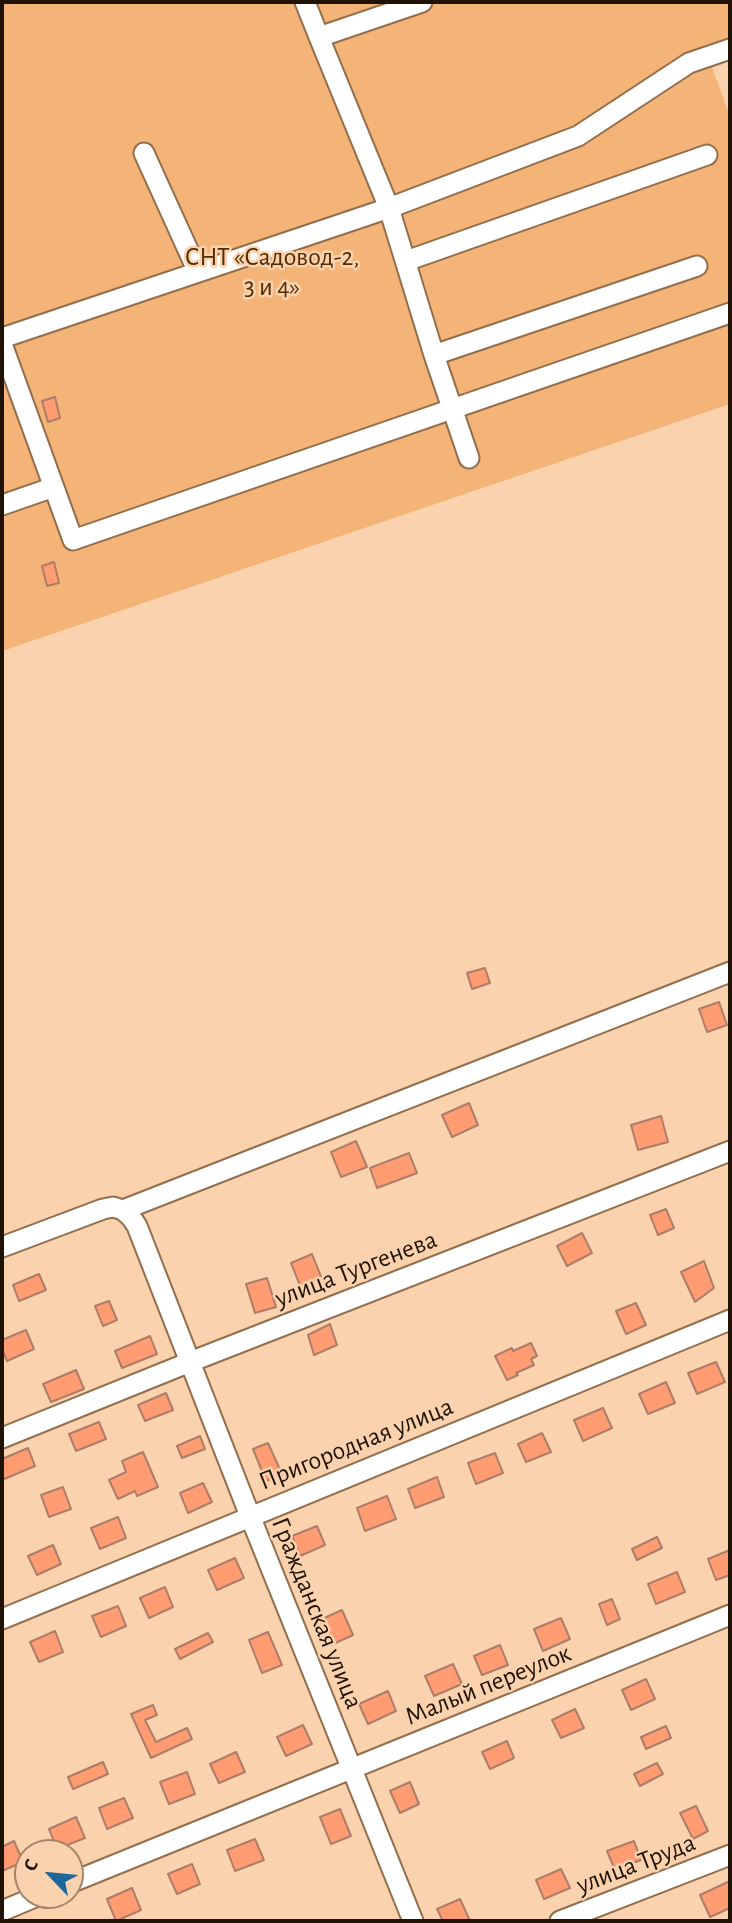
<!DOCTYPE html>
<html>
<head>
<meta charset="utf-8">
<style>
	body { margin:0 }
	#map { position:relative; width:732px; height:1923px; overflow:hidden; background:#fad2ae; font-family:"Alegreya Sans",sans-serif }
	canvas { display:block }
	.frame { position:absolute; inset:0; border:4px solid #201205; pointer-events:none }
	.north { position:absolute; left:14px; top:1839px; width:70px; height:70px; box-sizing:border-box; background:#fad2ae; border:2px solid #a3856a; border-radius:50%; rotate:296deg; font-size:19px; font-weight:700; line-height:28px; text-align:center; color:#201205 }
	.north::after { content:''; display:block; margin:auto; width:24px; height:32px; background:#1c689b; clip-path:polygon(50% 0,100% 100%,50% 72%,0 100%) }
</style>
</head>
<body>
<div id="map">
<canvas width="732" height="1923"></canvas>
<div class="frame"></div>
<div class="north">С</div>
</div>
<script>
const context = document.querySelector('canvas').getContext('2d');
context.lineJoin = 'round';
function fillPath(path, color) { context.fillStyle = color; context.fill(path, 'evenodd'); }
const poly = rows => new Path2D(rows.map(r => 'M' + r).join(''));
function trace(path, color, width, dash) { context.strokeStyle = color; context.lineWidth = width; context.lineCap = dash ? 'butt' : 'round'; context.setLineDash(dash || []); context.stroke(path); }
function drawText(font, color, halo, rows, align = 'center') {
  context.font = font + ' "Alegreya Sans",sans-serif'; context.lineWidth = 5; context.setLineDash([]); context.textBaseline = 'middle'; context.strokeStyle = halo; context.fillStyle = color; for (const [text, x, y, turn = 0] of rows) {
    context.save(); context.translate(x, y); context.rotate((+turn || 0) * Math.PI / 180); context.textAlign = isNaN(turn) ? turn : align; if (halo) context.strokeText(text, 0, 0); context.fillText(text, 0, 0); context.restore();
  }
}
const green = poly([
	[2,2,730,2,730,39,705,48,730,116,730,404,2,651]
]);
const building = poly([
	[55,397,60,418,48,422,42,401,55,397],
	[54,562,59,583,47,586,42,566,54,562],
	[485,968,490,983,472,989,467,973,485,968],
	[719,1002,727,1025,707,1032,699,1009,719,1002],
	[469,1103,478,1125,452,1137,442,1115,469,1103],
	[661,1116,668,1142,638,1150,631,1125,661,1116],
	[356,1141,367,1167,341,1177,331,1152,356,1141],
	[409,1153,417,1173,377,1188,370,1168,409,1153],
	[666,1209,674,1228,658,1235,650,1215,666,1209],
	[582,1233,592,1253,567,1266,557,1246,582,1233],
	[312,1254,322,1279,301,1288,291,1263,312,1254],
	[704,1261,714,1288,695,1302,681,1272,704,1261],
	[39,1274,46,1290,19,1301,13,1285,39,1274],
	[267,1278,276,1307,255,1313,246,1284,267,1278],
	[109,1301,117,1320,103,1326,95,1306,109,1301],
	[636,1303,646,1325,626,1334,616,1311,636,1303],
	[330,1324,337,1345,314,1355,308,1335,330,1324],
	[26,1330,34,1349,7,1361,2,1349,2,1340,26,1330],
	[150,1336,157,1354,122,1368,115,1351,150,1336],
	[531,1343,537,1356,531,1359,534,1365,516,1373,518,1375,507,1380,495,1356,512,1348,513,1351,531,1343],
	[716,1362,725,1382,697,1394,688,1373,716,1362],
	[76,1370,84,1389,51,1402,43,1384,76,1370],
	[666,1382,675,1403,648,1414,639,1394,666,1382],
	[166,1393,173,1410,145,1421,138,1405,166,1393],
	[603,1408,612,1428,583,1441,574,1420,603,1408],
	[99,1422,106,1439,76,1451,69,1434,99,1422],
	[542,1433,551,1452,526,1462,518,1444,542,1433],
	[200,1436,205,1449,182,1458,177,1446,200,1436],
	[268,1443,282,1474,266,1481,253,1449,268,1443],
	[28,1448,35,1466,2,1480,2,1459,28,1448],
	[143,1452,158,1487,137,1496,135,1491,118,1499,109,1480,126,1472,122,1461,143,1452],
	[495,1453,503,1473,476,1484,468,1463,495,1453],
	[437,1477,444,1497,415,1508,408,1489,437,1477],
	[203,1483,212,1502,188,1513,180,1493,203,1483],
	[63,1487,71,1509,49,1517,41,1495,63,1487],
	[387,1496,396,1519,365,1531,357,1508,387,1496],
	[118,1517,126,1538,100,1549,91,1528,118,1517],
	[317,1526,325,1545,300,1556,292,1536,317,1526],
	[657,1537,662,1548,637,1560,632,1549,657,1537],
	[53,1545,61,1564,37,1575,28,1556,53,1545],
	[730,1550,730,1575,716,1580,708,1559,730,1550],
	[235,1558,244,1578,217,1590,208,1570,235,1558],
	[677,1572,685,1592,656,1604,648,1584,677,1572],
	[165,1587,173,1607,149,1618,140,1598,165,1587],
	[612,1599,620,1619,607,1625,599,1604,612,1599],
	[118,1606,126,1626,101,1637,92,1616,118,1606],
	[342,1610,353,1635,331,1645,320,1620,342,1610],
	[561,1618,570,1639,543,1651,534,1629,561,1618],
	[55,1631,63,1652,39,1662,30,1642,55,1631],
	[268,1632,282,1665,262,1673,249,1640,268,1632],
	[208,1633,213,1642,180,1659,175,1649,208,1633],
	[500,1645,508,1665,482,1675,474,1656,500,1645],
	[453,1664,462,1684,434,1696,425,1676,453,1664],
	[646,1679,655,1699,631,1710,622,1690,646,1679],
	[388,1691,396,1711,368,1724,359,1704,388,1691],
	[153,1705,157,1715,145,1720,156,1742,187,1728,192,1739,151,1758,131,1714,153,1705],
	[575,1709,584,1728,561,1738,552,1720,575,1709],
	[303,1725,312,1744,286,1756,277,1737,303,1725],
	[666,1726,671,1738,646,1749,641,1737,666,1726],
	[507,1741,514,1758,490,1769,482,1752,507,1741],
	[236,1752,245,1772,219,1783,210,1764,236,1752],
	[103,1762,108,1774,73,1789,68,1777,103,1762],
	[657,1763,663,1774,640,1786,634,1774,657,1763],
	[187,1772,195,1794,169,1804,160,1782,187,1772],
	[410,1782,419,1804,400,1813,390,1791,410,1782],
	[124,1798,133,1818,107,1829,99,1808,124,1798],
	[696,1806,708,1831,693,1839,680,1813,696,1806],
	[340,1809,351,1836,331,1844,320,1817,340,1809],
	[76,1817,85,1838,57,1849,49,1829,76,1817],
	[255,1839,264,1860,235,1871,227,1850,255,1839],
	[14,1841,23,1862,2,1871,2,1847,14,1841],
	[634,1841,641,1860,615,1870,607,1851,634,1841],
	[192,1864,200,1884,177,1894,168,1874,192,1864],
	[561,1869,570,1888,544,1899,536,1880,561,1869],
	[730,1881,730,1908,710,1917,700,1895,730,1881],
	[132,1888,141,1910,116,1921,107,1899,132,1888],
	[460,1899,470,1921,443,1921,437,1909,460,1899]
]);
const minor = poly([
	[305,2,319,37],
	[422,2,319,37,389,208,434,355,469,458],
	[144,153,198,272],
	[406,261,707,155],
	[2,338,389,208,578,136,689,63,730,49],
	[2,344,73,540,730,313],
	[434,355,697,266],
	[2,505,54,487],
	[123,1210,730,972],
	[2,1247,103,1209,113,1207,123,1210,131,1217,137,1226,250,1516,413,1921],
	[2,1438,190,1362,730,1151],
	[2,1619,730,1320],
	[70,1883,730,1615],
	[2,1911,40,1895],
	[560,1921,730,1855]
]);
const parkNames = [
	["СНТ «Садовод-2,",272,257],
	["3 и 4»",272,287]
];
const streetNames = [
	["улица Тургенева",356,1269,-21],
	["Пригородная улица",356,1444,-22],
	["Гражданская улица",317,1613,68],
	["Малый переулок",488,1685,-22],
	["улица Труда",636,1864,-21]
];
fillPath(green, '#f4b377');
fillPath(building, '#ff9c72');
trace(building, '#ad7d6a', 2);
trace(minor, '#926e4d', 23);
trace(minor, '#fff', 19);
drawText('26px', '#532d00', '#fad2ae', parkNames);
drawText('26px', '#201205', '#fad2ae', streetNames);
</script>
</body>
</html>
